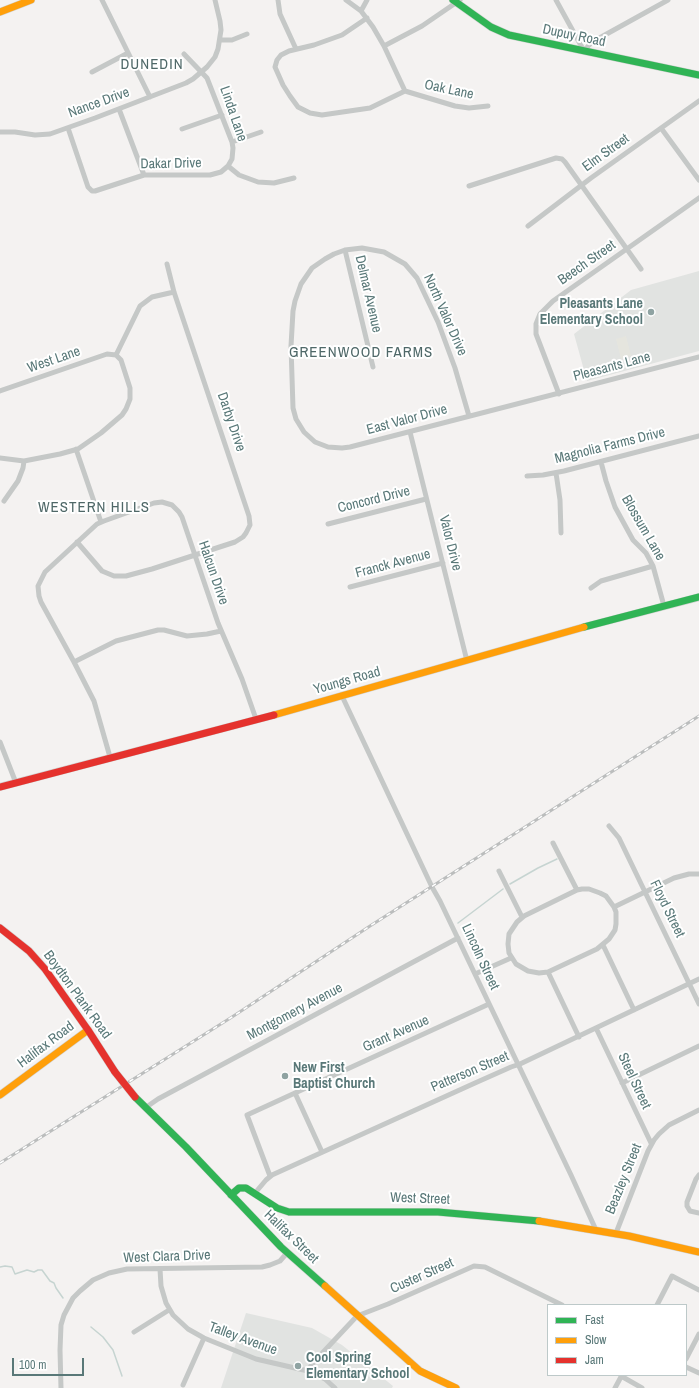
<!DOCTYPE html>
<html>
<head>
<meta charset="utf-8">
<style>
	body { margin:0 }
	#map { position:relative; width:699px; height:1388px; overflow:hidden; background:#f4f2f1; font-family:"Archivo Narrow",sans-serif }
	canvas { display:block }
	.legend { position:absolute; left:547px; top:1304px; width:140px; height:72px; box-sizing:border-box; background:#fff; border:1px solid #bdc9c9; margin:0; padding:5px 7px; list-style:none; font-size:12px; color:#597878 }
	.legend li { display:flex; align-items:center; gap:8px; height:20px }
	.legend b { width:20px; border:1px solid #bdc9c9 }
	.scale { position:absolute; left:12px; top:1358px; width:72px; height:18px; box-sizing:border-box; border:2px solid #597878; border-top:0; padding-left:5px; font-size:12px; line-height:14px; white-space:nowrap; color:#597878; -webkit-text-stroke:3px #fff; paint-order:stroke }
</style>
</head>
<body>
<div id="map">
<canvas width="699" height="1388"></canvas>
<ul class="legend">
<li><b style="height:5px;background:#30b455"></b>Fast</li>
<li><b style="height:5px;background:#ff9f0a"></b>Slow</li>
<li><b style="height:5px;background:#e5322d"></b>Jam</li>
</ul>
<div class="scale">100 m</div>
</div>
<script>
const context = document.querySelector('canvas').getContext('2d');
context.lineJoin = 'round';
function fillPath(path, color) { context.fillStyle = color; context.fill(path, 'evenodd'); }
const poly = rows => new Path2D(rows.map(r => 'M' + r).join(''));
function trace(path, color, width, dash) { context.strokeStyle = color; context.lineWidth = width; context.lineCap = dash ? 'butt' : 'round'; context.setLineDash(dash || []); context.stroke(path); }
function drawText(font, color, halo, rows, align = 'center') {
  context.font = font + ' "Archivo Narrow",sans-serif'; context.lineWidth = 4; context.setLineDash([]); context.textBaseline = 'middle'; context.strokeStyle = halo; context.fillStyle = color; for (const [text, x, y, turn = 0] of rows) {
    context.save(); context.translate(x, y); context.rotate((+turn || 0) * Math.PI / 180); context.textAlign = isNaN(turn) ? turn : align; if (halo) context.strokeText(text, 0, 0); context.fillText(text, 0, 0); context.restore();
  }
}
const built = poly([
	[699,271,699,351,587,381,574,334,631,290],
	[246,1313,312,1328,342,1345,393,1386,392,1388,221,1388]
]);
const green = poly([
	[626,336,631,356,621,359,616,339]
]);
const stream = poly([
	[510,884,538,868,557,859],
	[458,923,503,889],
	[0,1267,5,1266,12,1267,15,1274,27,1270,34,1272,38,1270,42,1270,50,1281,54,1283,56,1288,63,1298],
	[91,1327,103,1337,113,1350,122,1376]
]);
const street = poly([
	[102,0,150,97],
	[278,0,280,14,296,49],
	[346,0,361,11,373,27,384,46,405,91],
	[556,0,584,51,589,45,594,41,668,0],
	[361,11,367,0],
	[367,18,342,35,314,45,289,51,281,55,277,60,275,67,283,85,290,96,298,107,310,113,322,115,370,108,405,91],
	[220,40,232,40,247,34],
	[384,46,422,26,460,0],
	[92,72,128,53],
	[405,91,455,106,469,108,488,106],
	[119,109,144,175],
	[68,128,88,187,92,191,95,191,144,175,210,175,221,172,228,166,232,159,233,148,232,142,207,78,184,54],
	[661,128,699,180],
	[182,129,222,115],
	[0,132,15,132,35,135,50,134,95,118,186,83,193,79,207,67,215,57,218,49,221,30,220,21,215,0],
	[232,142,261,132],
	[228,166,239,175,258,182,274,183,294,178],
	[469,186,556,158,562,159,565,162,641,269],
	[528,226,591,178,699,101],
	[345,250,373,367],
	[116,355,140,306,152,297,174,292],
	[0,391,107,354,116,355],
	[559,394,536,334,536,324,540,314,553,301,699,198],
	[469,416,455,368,438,322,417,278,405,264,384,252,362,248,345,250,334,254,325,259,312,268,301,284,295,301,293,311,291,346,293,408,296,419,304,432,315,442,328,447,342,448,350,447,699,357],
	[410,432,467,661],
	[76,449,101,522],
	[0,458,24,461,60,454,78,449,101,433,122,415,126,409,130,399,130,388,121,360,116,355],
	[601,462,606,481,615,507,633,540,646,553,653,566,664,606],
	[556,473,560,500,561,533],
	[527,476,543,475,564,471,699,436],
	[4,501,18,481,23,468,24,461],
	[328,524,426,499],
	[77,542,102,571,114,576,126,576,152,569,235,542,243,537,246,533,250,525,249,516,174,292,167,264],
	[350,587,443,563],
	[591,588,601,581,653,566],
	[74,662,116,641,158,630,164,630,187,636,207,634,221,631],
	[342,696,432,887,440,901,571,1175,596,1230],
	[0,742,16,783],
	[110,757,94,701,74,662,41,602,39,596,38,586,45,572,97,524,104,521,154,503,162,502,172,505,179,512,182,517,218,623,242,679,256,719],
	[609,826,619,838,699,1004],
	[553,843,577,890],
	[499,871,522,917],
	[582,889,589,889,600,893,606,896,614,907,616,912,616,924,615,930,609,939,597,949,548,972,539,973,528,971,516,964,509,953,508,944,509,934,517,922,524,916,577,890,582,889],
	[614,907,674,878,689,874,699,874],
	[603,945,634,1010],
	[548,972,579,1037],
	[475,974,511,958],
	[596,1028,651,1143],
	[622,1083,699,1046],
	[295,1093,322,1152],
	[145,1108,158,1099,458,938],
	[699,1175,696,1179,687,1202,687,1206,690,1211,699,1213],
	[270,1176,247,1115,489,1004],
	[255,1193,266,1180,272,1175,475,1083,511,1067,520,1064,699,979],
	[616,1233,648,1151,654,1140,659,1134,669,1125,699,1110],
	[160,1269,161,1286,166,1303,173,1315,188,1329,204,1338,256,1359,308,1371,325,1379,335,1388],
	[657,1305,672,1276,699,1290],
	[134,1332,169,1310],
	[686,1359,699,1334],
	[686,1367,699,1373],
	[308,1371,312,1364,357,1316,388,1304,474,1266,485,1267,562,1305],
	[621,1376,642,1388],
	[183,1385,204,1338],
	[61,1388,60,1350,61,1325,64,1315,73,1298,80,1291,93,1280,109,1273,127,1269,262,1267,270,1265,280,1261,287,1253],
	[615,1388,622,1375]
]);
const fast = poly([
	[453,0,491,27,509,35,699,75],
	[584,627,699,597],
	[135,1097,186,1147,281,1247,325,1286],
	[231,1195,239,1188,246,1188,277,1208,289,1212,438,1212,539,1221]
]);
const slow = poly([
	[0,12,31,0],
	[274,715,584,627],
	[0,1095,88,1030],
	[539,1221,629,1236,699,1252],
	[325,1286,420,1371,456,1388]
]);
const jam = poly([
	[0,787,274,715],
	[0,928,29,951,45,969,88,1030,115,1072]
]);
const rail = poly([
	[0,1163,232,1017,370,926,699,716]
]);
const jamBridge = poly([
	[115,1072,135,1097]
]);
const markers = [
	[651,312,4,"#8fa3a2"],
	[285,1076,4,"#8fa3a2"],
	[298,1366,4,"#8fa3a2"]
];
const streetNames = [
	["Dupuy Road",574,36,12],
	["Oak Lane",449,90,12],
	["Nance Drive",99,103,-20],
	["Linda Lane",233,114,71],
	["Elm Street",606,153,-36],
	["Dakar Drive",171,164,-1],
	["Beech Street",587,263,-35],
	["Delmar Avenue",368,294,77],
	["North Valor Drive",445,315,66],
	["West Lane",54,360,-19],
	["Pleasants Lane",612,367,-15],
	["East Valor Drive",407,420,-15],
	["Darby Drive",231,422,71],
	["Magnolia Farms Drive",610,446,-14],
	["Concord Drive",374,500,-14],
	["Blossum Lane",643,528,60],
	["Valor Drive",450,543,76],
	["Franck Avenue",393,564,-15],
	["Halcun Drive",213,573,71],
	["Youngs Road",347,681,-16],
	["Floyd Street",667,909,64],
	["Lincoln Street",480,957,65],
	["Boydton Plank Road",77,995,54],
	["Montgomery Avenue",295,1012,-28],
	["Grant Avenue",396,1034,-24],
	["Halifax Road",46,1045,-37],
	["Patterson Street",470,1072,-23],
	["Steel Street",634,1081,65],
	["Beazley Street",624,1179,-68],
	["West Street",420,1199,2],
	["Halifax Street",291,1237,44],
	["West Clara Drive",167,1257,-2],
	["Custer Street",422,1276,-24],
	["Talley Avenue",243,1339,20]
];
const poiNames = [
	["Pleasants Lane",643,304,"right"],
	["Elementary School",643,320,"right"],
	["New First",293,1068],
	["Baptist Church",293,1084],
	["Cool Spring",306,1358],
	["Elementary School",306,1374]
];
const neighbourhoodNames = [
	["DUNEDIN",152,65],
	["GREENWOOD FARMS",361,353],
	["WESTERN HILLS",94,508]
];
fillPath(built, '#e1e3e1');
fillPath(green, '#e5e5de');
trace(stream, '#c6d4d1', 1.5);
trace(fast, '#cfd0cf', 8);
trace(slow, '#cfd0cf', 8);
trace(jam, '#cfd0cf', 8);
trace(street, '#c5c8c7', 5);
trace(fast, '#30b455', 7);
trace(slow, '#ff9f0a', 7);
trace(jam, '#e5322d', 7);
trace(rail, '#bbbdbd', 3);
trace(rail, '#fff', 1.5, [4.5]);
trace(jamBridge, '#cfd0cf', 8, []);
trace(jamBridge, '#e5322d', 7);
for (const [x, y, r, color] of markers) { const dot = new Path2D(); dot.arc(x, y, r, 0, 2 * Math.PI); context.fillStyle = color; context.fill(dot); trace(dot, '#fff', 1.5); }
drawText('14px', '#597878', '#fff', streetNames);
drawText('bold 14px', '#597878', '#fff', poiNames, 'left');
context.letterSpacing = '1px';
drawText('15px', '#4f6868', '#fff', neighbourhoodNames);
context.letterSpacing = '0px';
</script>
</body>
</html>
